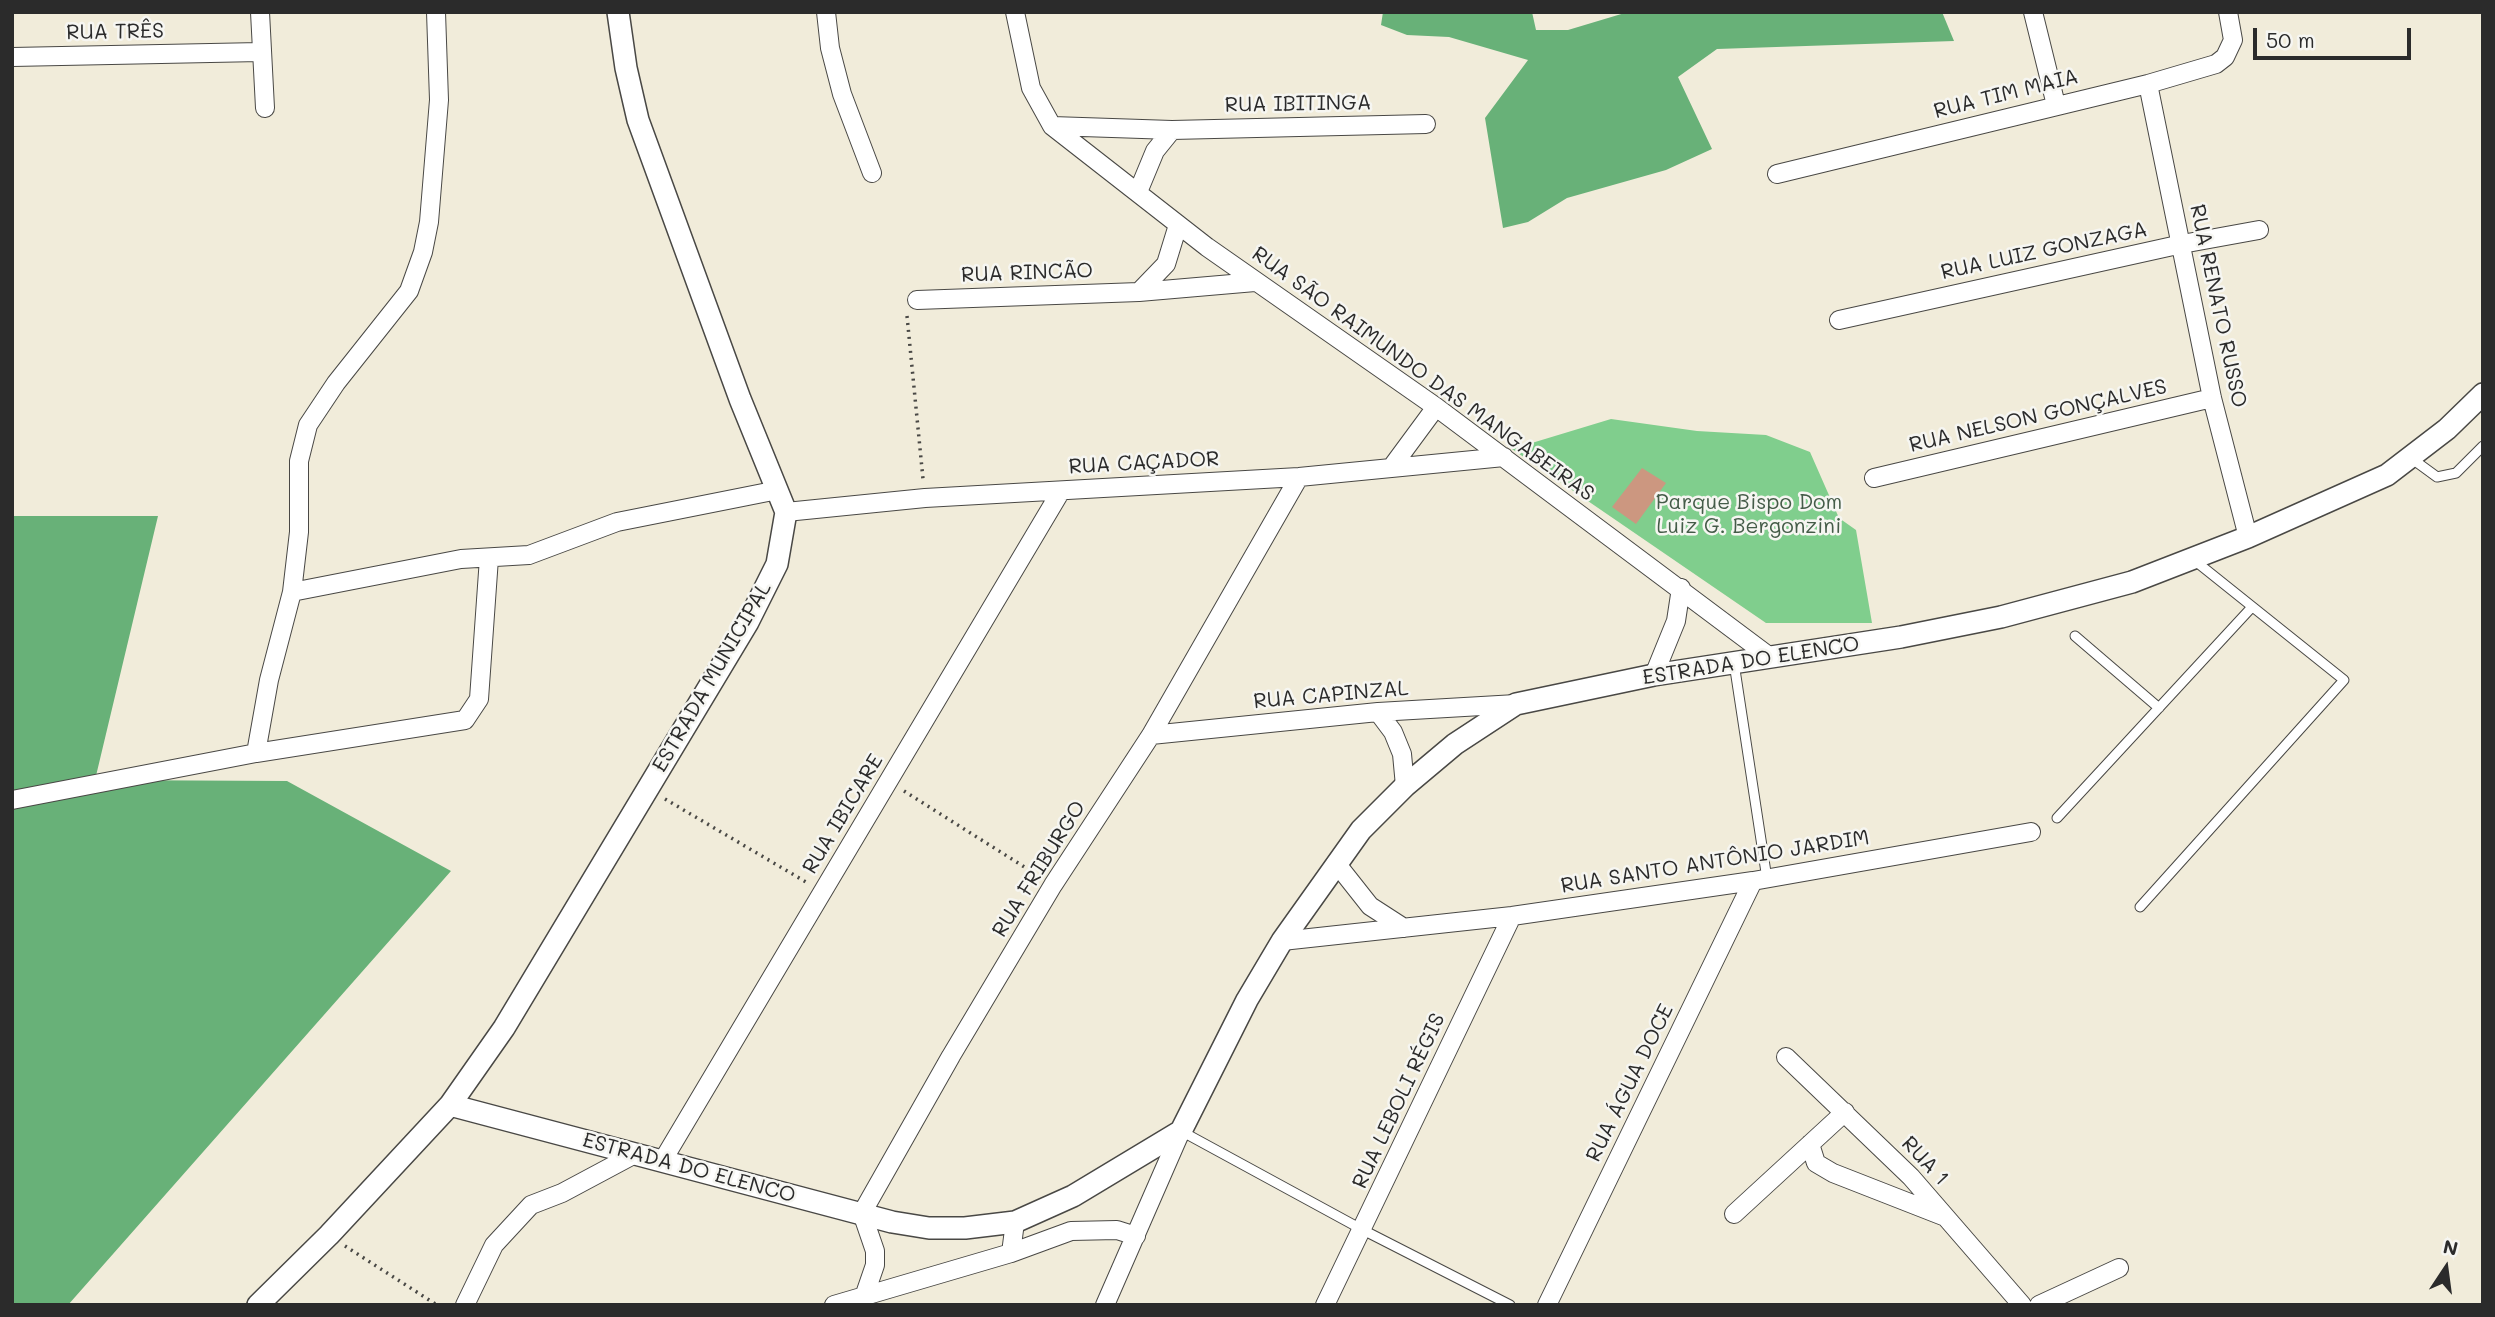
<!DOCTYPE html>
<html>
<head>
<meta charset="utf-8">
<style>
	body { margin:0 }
	#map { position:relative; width:2495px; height:1317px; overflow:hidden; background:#f1ecda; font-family:Mali,sans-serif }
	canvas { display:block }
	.frame { position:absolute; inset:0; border:14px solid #2b2b2b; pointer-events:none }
	.north { position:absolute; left:2411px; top:1233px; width:70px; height:70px; -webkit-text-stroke:5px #f6f6f2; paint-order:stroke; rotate:13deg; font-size:19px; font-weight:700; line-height:28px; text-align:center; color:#2b2b2b }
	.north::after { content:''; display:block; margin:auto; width:24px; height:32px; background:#2b2b2b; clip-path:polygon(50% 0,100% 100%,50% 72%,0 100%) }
	.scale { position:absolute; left:2253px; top:28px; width:158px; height:32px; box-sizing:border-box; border:4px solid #2b2b2b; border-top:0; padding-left:9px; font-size:21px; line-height:24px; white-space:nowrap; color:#2b2b2b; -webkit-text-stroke:5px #f6f6f2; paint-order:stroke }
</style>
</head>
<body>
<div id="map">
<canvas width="2495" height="1317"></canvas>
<div class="frame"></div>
<div class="north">N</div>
<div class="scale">50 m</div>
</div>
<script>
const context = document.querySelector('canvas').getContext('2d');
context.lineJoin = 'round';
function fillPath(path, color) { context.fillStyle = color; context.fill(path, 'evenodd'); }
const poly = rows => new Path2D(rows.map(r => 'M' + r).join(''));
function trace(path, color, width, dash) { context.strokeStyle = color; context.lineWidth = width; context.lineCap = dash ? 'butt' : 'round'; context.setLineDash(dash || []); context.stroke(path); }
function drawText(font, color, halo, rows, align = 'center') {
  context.font = font + ' Mali,sans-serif'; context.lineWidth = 5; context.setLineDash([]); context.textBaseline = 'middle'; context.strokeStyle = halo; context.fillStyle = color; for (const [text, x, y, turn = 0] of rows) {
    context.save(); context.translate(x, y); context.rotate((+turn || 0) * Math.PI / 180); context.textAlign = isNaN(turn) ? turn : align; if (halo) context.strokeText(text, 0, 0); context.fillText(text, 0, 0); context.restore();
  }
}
const green = poly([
	[1611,419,1697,431,1766,435,1810,452,1839,518,1856,530,1872,623,1766,623,1512,449]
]);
const forest = poly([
	[1383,12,1532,12,1536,30,1568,30,1628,12,1942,12,1954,41,1717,49,1678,77,1712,149,1666,170,1567,198,1528,222,1503,228,1485,118,1528,60,1449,37,1407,35,1381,25],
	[12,516,158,516,95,780,287,781,451,871,68,1305,12,1305]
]);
const building = poly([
	[1642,468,1666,483,1636,524,1612,507]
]);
const path = poly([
	[907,316,923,479],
	[904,791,1037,875],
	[665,799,806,882],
	[345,1246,437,1305]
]);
const service = poly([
	[2411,458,2437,477,2456,473,2483,446],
	[2075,636,2159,708],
	[1734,663,1767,879],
	[2057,818,2252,607],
	[2140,907,2344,680,2194,560],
	[1181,1131,1363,1230,1510,1305]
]);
const minor = poly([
	[260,12,265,108],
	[826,12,830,48,842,94,872,173],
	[1015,12,1031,88,1052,126,1207,247,1436,407,1770,657],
	[2033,12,2056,105],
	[12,57,260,52],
	[2148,84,2212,398,2248,537],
	[1052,126,1172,130,1426,124],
	[1777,174,2148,84,2216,64,2225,57,2233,40,2228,12],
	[1138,192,1155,151,1172,130],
	[1139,292,1166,264,1178,225],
	[917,300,1139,292,1255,282],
	[1839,320,2182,244,2259,230],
	[1391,468,1436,407],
	[1874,478,2212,398],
	[786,512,925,498,1299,477,1504,457],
	[292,592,461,559,529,555,617,522,778,490],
	[1654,675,1676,621,1681,588],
	[1378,712,1393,732,1402,754,1405,786],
	[1151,735,1378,712,1516,704],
	[256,753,269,680,292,592,299,532,299,461,308,425,336,383,409,291,423,252,429,222,439,100,436,12],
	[12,800,256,753,465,720,479,699,489,558],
	[1336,863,1370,906,1404,928],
	[1282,941,1512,916,1753,881,2031,832],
	[1786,1057,1911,1177,2022,1305],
	[1810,1144,1816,1163,1833,1173,1943,1216],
	[663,1160,1061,491],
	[1734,1214,1845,1112],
	[1011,1253,1071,1231,1117,1230,1136,1236],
	[865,1294,875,1265,875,1251,862,1213,951,1056,1053,885,1151,735,1299,477],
	[465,1305,494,1245,531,1205,562,1193,635,1154],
	[834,1305,1011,1253,1015,1222],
	[1105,1305,1181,1131],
	[1325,1305,1512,916],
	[1547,1305,1753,881],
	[2039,1305,2119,1268]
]);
const tertiary = poly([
	[450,1105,892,1222,929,1228,965,1228,1015,1222,1073,1196,1181,1131,1247,1000,1282,941,1361,830,1405,786,1455,744,1516,704,1654,675,1901,637,2001,617,2132,582,2248,537,2387,475,2447,429,2483,394],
	[258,1305,329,1235,450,1105,504,1028,748,622,777,564,786,512,740,399,638,120,626,68,618,12]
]);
const streetNames = [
	["RUA TRÊS",115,32,-1],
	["RUA TIM MAIA",2006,94,-14],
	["RUA IBITINGA",1298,104,-1],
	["RUA LUIZ GONZAGA",2044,251,-12],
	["RUA RINCÃO",1027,273,-2],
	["RUA RENATO RUSSO",2218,306,78],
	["RUA SÃO RAIMUNDO DAS MANGABEIRAS",1423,374,36],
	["RUA NELSON GONÇALVES",2038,416,-13],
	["RUA CAÇADOR",1144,463,-3],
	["ESTRADA DO ELENCO",1751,661,-9],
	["ESTRADA MUNICIPAL",712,677,-60],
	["RUA CAPINZAL",1331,695,-5],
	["RUA IBICARE",843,814,-59],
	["RUA SANTO ANTÔNIO JARDIM",1715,862,-9],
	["RUA FRIBURGO",1039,869,-58],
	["RUA ÁGUA DOCE",1630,1083,-64],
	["RUA LEBOLI RÉGIS",1399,1101,-65],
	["RUA 1",1925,1161,47],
	["ESTRADA DO ELENCO",689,1168,15]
];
const parkNames = [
	["Parque Bispo Dom",1749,503],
	["Luiz G. Bergonzini",1749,527]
];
fillPath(green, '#80ce8d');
fillPath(forest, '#68b178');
fillPath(building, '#cc9780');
trace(service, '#494845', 11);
trace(minor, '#494845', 20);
trace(tertiary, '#494845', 24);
trace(path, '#494845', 3.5, [2, 5]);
trace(service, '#fff', 9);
trace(minor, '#fff', 18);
trace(tertiary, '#fff', 21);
drawText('21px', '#2b2b2b', '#f6f6f2', streetNames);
drawText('21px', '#445c48', '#f6f6f2', parkNames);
</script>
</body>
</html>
